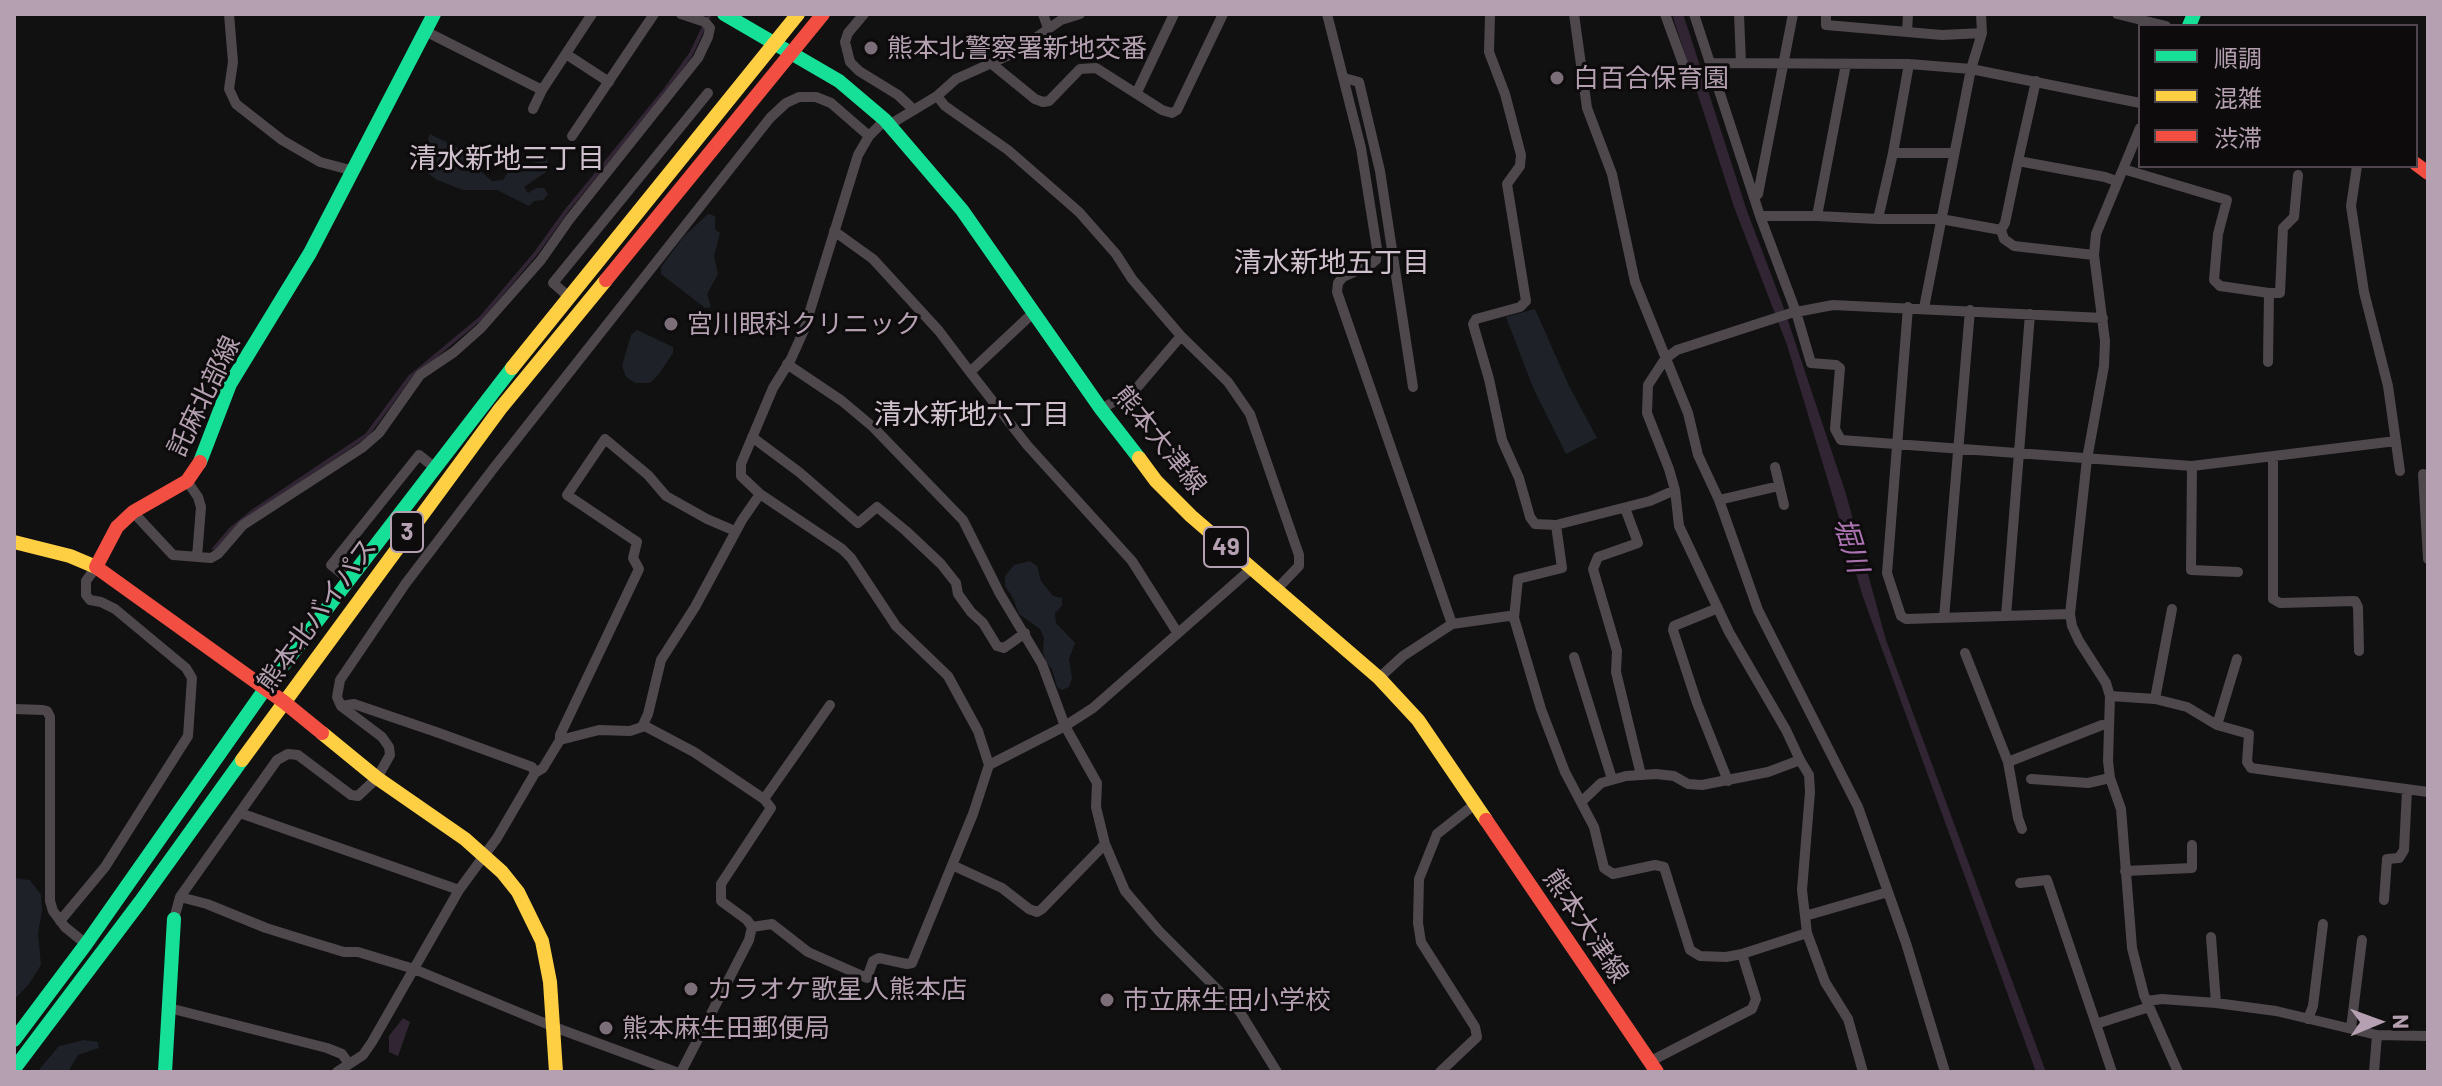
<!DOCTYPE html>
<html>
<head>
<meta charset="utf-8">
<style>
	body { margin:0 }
	#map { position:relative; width:2442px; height:1086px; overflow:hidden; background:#111; font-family:Barlow,"Noto Sans JP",sans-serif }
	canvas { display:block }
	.frame { position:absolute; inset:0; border:16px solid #b4a0b1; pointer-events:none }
	.legend { position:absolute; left:2138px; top:24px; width:280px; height:144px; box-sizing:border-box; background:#0d0b0c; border:2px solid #50474e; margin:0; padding:10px 14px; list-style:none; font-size:24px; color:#b4a0b1 }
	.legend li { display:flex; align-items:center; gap:16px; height:40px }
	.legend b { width:40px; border:2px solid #50474e }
	.north { position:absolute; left:2338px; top:982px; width:80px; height:80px; -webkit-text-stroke:6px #0d0b0c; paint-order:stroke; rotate:89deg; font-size:22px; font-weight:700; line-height:32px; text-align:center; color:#b4a0b1 }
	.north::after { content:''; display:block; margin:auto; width:28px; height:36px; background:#b4a0b1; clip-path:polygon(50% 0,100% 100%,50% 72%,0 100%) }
</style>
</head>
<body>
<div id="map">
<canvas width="2442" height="1086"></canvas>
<div class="frame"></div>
<ul class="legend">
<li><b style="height:10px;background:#16e098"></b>順調</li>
<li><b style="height:10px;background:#ffcf43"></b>混雑</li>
<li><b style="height:10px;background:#f24e42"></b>渋滞</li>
</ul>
<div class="north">N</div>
</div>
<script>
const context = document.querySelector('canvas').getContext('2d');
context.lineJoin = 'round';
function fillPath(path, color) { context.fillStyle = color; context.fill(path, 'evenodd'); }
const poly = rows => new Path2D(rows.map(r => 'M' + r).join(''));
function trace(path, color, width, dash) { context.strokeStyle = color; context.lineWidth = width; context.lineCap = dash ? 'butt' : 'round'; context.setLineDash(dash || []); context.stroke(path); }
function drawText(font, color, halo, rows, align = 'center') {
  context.font = font + ' Barlow,"Noto Sans JP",sans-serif'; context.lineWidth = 6; context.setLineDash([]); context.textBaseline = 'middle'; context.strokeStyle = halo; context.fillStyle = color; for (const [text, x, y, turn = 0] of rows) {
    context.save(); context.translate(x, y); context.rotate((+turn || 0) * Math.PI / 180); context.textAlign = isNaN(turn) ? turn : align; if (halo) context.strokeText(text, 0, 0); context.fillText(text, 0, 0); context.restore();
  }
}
const green = poly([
	[430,134,476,157,480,171,492,181,503,180,508,172,524,171,530,163,543,161,547,157,549,170,524,187,528,193,536,188,544,188,548,194,543,200,534,201,529,206,497,190,463,190,437,180,413,162,419,150,427,152,431,146,428,139],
	[708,214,715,216,715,229,720,233,714,256,718,274,707,294,711,307,705,308,661,274,661,267,684,236],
	[1535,309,1569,386,1597,438,1566,454,1534,390,1506,317],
	[637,330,673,347,673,353,659,374,650,383,635,383,626,377,622,366,631,335],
	[1030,561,1037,566,1041,581,1053,596,1062,598,1062,606,1055,613,1056,623,1075,643,1069,659,1072,678,1069,687,1062,690,1057,687,1052,669,1046,662,1043,652,1044,638,1040,629,1019,614,1013,598,1005,586,1005,576,1014,565],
	[14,878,30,880,41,895,42,911,38,933,41,965,29,984,14,1000],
	[84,1040,98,1042,99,1048,78,1055,68,1072,37,1072,59,1046]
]);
const water = poly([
	[1672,14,1683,14,1689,32,1747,211,1783,306,1846,494,1886,640,2046,1072,2036,1072,1863,597,1787,345,1734,207],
	[403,1018,410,1022,398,1056,389,1052,389,1036]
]);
const stream = poly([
	[214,549,231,529,252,512,367,435,410,377,481,318,536,253,567,210,666,89,691,54,710,14]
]);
const street = poly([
	[229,14,233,62,229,89,236,104,282,140,320,162,354,171],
	[864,14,848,33,845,42,850,62,859,71,898,95,914,110],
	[1043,14,1048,28],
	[1327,14,1361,148,1377,249,1376,260,1370,265,1343,277,1338,283,1337,292,1452,624],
	[1490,14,1489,52,1505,94,1521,155,1520,166,1507,184,1526,301,1520,307,1476,319,1473,324,1489,379,1502,440,1519,478,1530,517,1535,524,1556,525,1650,501,1675,490],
	[1574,14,1587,108,1612,174,1635,282,1688,413,1698,455,1719,500,1758,610,1858,807,1906,943,1945,1072],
	[1665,14,1685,69],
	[1694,14,1760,216,1796,312,1811,363,1836,365,1840,368,1835,429,1841,440,2192,466,2396,441],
	[1739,14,1741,63],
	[1826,14,1826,25,1942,35,1982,33],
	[2117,14,2166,26],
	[425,31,542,90,533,109],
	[1907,32,1908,14],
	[566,54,609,82],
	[1711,63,1909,64,1971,69,2140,103],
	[992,64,1035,99,1043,102,1049,101,1080,69,1096,68,1162,110,1172,113,1177,110,1223,14],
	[1846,64,1817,216,1878,219],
	[1344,78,1359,82,1380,171,1413,387],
	[2036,81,2018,161,2105,177,2116,181],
	[542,90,592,14],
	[1137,92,1174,14],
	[937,96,945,106,1008,150,1079,212,1116,254,1132,279,1181,336],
	[889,125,937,96,956,79,1014,53,1061,20,1080,14],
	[2140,128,2096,234,2094,255,2105,341,2104,366,2087,459,2070,614,2072,626,2079,641,2106,683,2110,696,2108,761,2110,778,2121,809,2132,948,2144,995,2178,1072],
	[572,136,654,14],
	[1893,153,1909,64],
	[1954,153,1893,153,1878,219,1941,219,2001,230,2005,223,2018,161],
	[2357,166,2351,206,2364,292,2388,386,2400,471],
	[2123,169,2227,200,2218,234,2214,280,2220,286,2269,293],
	[1754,198,1758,194,1793,14],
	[1760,216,1817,216],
	[2001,230,2004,239,2014,246,2094,255],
	[834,231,873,259,939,331,970,372,1034,312],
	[568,296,553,283,708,93],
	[1908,307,1887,573,1901,616,1906,619,2070,614],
	[1924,308,1971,69,1982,33,1981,14],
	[2268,362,2269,293,2280,293,2283,228,2294,217,2298,175],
	[787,364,842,401,873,427,963,520,1000,594,1042,664,1065,726,1097,783,1096,807,1105,844,1042,909,1037,912,1029,909,1002,888,952,865],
	[970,372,1027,445,1132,561,1177,632],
	[1101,409,1135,390,1181,336,1228,382,1250,414,1299,555,1299,566,1275,591],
	[752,437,799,472,858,523,877,507,906,531,941,564,956,583,958,594,971,612,983,623,997,646,1004,648,1025,633],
	[2273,457,2273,599,2280,603,2355,601,2358,607,2359,651],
	[2192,466,2191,570,2238,572],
	[1775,467,1784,505],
	[2423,474,2428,559],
	[187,481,198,497,201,507,197,557],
	[1719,500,1779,486],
	[1625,508,1638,543,1598,557,1593,569,1617,651,1616,672,1641,775],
	[133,512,173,555,211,558,218,554,243,525,363,447,379,433,420,375,454,352,481,328,541,260,569,220,698,58,708,37,710,28,705,22,681,14],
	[1556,525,1562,568,1518,579,1514,618,1541,709,1565,772,1594,827,1604,868,1613,874,1655,865,1664,867,1690,950,1700,956,1726,957,1742,954,1756,999,1752,1009,1649,1062],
	[348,579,331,565,419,455,434,467],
	[1718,608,1674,626,1673,630,1697,703,1728,781],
	[2006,616,2030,314],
	[1944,618,1970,310],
	[1965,653,2008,762,2018,818,2022,829],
	[1574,657,1612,779],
	[1379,678,1403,656,1452,624,1509,616,1514,618],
	[2110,696,2155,699,2187,707,2217,725,2249,734,2247,762,2251,768,2428,792],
	[2155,699,2172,609],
	[341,706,354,704,439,733,532,767,535,773],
	[14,709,43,710,47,711,50,717,50,901,53,911,65,927,86,944],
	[643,725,694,752,764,799,771,808,721,884,721,901,747,920,752,927,749,940,681,1072],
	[2217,725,2237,659],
	[560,740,599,730,630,731,642,727,648,714,661,660,695,607,742,520,760,494,741,476,741,464,773,388,791,359,804,330,858,155,869,136,885,120],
	[1800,760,1809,775,1810,792,1802,890,1807,933,1825,982,1848,1019,1863,1072],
	[2008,762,2102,725,2109,725],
	[989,765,1065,726,1093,708,1251,569],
	[2031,779,2088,783,2110,778],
	[764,799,830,705],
	[1581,802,1601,783,1626,776,1656,774,1674,776,1688,784,1702,785,1768,772,1800,760,1786,730,1729,632,1679,526,1675,490,1669,469,1647,413,1648,385,1665,359,1677,350,1791,313,1833,305,2103,318],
	[240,813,459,890],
	[1105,844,1125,891,1159,931,1240,1012,1277,1072],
	[2125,871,2192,868,2192,845],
	[2020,883,2047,880,2096,1024,2149,1007],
	[180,897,207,904,266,928,311,942,344,952,358,952,414,969,554,1027,676,1072],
	[2384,900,2387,859,2399,858,2404,850,2407,790],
	[1805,916,1888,892],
	[174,919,180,897,277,760,288,754,298,755,351,795,358,796,377,778,390,755,389,747,382,737,341,706,337,697,340,680,406,583,493,469,770,118,786,103,799,97,816,97,831,103,869,136],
	[60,921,105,867,188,736,192,678,186,668,115,609,101,602,90,600,86,595,86,581,96,567],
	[752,927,772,924,808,952,867,978,873,961,879,958,907,964,912,963,973,814,989,765,978,731,948,676,896,626,851,558,842,549,760,494],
	[2211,937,2216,1003],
	[1742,954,1807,933],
	[2147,1001,2162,999,2216,1003,2276,1011,2377,1035,2428,1036],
	[169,1008,327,1048,342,1054,349,1064],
	[2308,1019,2313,1006,2323,924],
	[2096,1024,2112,1072],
	[2351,1028,2362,940],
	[337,1072,363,1055,372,1042,459,890,497,838,535,773,543,768,560,740,560,735,639,569,633,558,637,542,567,495,605,439,648,475,666,496,707,519,735,531],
	[1440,1072,1477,1037,1475,1027,1421,942,1418,923,1419,879,1437,834,1475,804],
	[2374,1072,2377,1035]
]);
const fast = poly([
	[724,14,839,81,885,120,962,210,1101,409,1139,458],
	[2189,26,2194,14],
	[200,462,230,384,310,253,434,14],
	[14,1040,86,944,265,689,512,368],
	[14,1069,140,902,242,760],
	[165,1072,174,919]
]);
const slow = poly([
	[512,368,798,14],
	[1139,458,1156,481,1191,516,1379,678,1418,720,1486,820],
	[14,542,70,556,96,567],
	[322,733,377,778,465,839,502,872,518,892,542,941,550,982,556,1072],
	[242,760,500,409,606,280]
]);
const jam = poly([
	[2416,164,2428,173],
	[606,280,823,14],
	[200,462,187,481,133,512,117,527,96,567,284,702,322,733],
	[1486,820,1657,1072]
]);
const markers = [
	[871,48,8,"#7b6e79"],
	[1557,78,8,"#7b6e79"],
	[671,324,8,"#7b6e79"],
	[691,989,8,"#7b6e79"],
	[1107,1000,8,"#7b6e79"],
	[606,1028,8,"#7b6e79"]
];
const shields = [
	[407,532,32],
	[1226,547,44]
];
const shieldNames = [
	["3",407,532],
	["49",1226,547]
];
const poiNames = [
	["熊本北警察署新地交番",887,48],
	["白百合保育園",1573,78],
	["宮川眼科クリニック",687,324],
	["カラオケ歌星人熊本店",707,989],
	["市立麻生田小学校",1123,1000],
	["熊本麻生田郵便局",622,1028]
];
const streetNames = [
	["託麻北部線",204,396,-64],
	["熊本大津線",1160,440,51],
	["熊本北バイパス",317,615,-54],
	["熊本大津線",1586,926,56]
];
const neighbourhoodNames = [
	["清水新地三丁目",507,159],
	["清水新地五丁目",1332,263],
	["清水新地六丁目",972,415]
];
const waterNames = [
	["堀川",1851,545,73]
];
fillPath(green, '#1e2127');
fillPath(water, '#312433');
trace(stream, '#312433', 4);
trace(street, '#4e474c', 10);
trace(fast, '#16e098', 14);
trace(slow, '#ffcf43', 14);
trace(jam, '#f24e42', 14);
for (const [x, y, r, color] of markers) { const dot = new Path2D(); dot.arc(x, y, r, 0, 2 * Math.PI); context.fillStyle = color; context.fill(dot); trace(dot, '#0d0b0c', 3); }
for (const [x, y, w] of shields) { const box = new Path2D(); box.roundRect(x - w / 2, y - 20, w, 40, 6); context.fillStyle = '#0d0b0c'; context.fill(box); trace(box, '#b4a0b1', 2); }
drawText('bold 24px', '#b4a0b1', null, shieldNames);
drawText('26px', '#b4a0b1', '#0d0b0c', poiNames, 'left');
drawText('26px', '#b4a0b1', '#0d0b0c', streetNames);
drawText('28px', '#cfc1cd', '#0d0b0c', neighbourhoodNames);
drawText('italic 28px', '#ac74b2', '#0d0b0c', waterNames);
</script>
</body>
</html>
